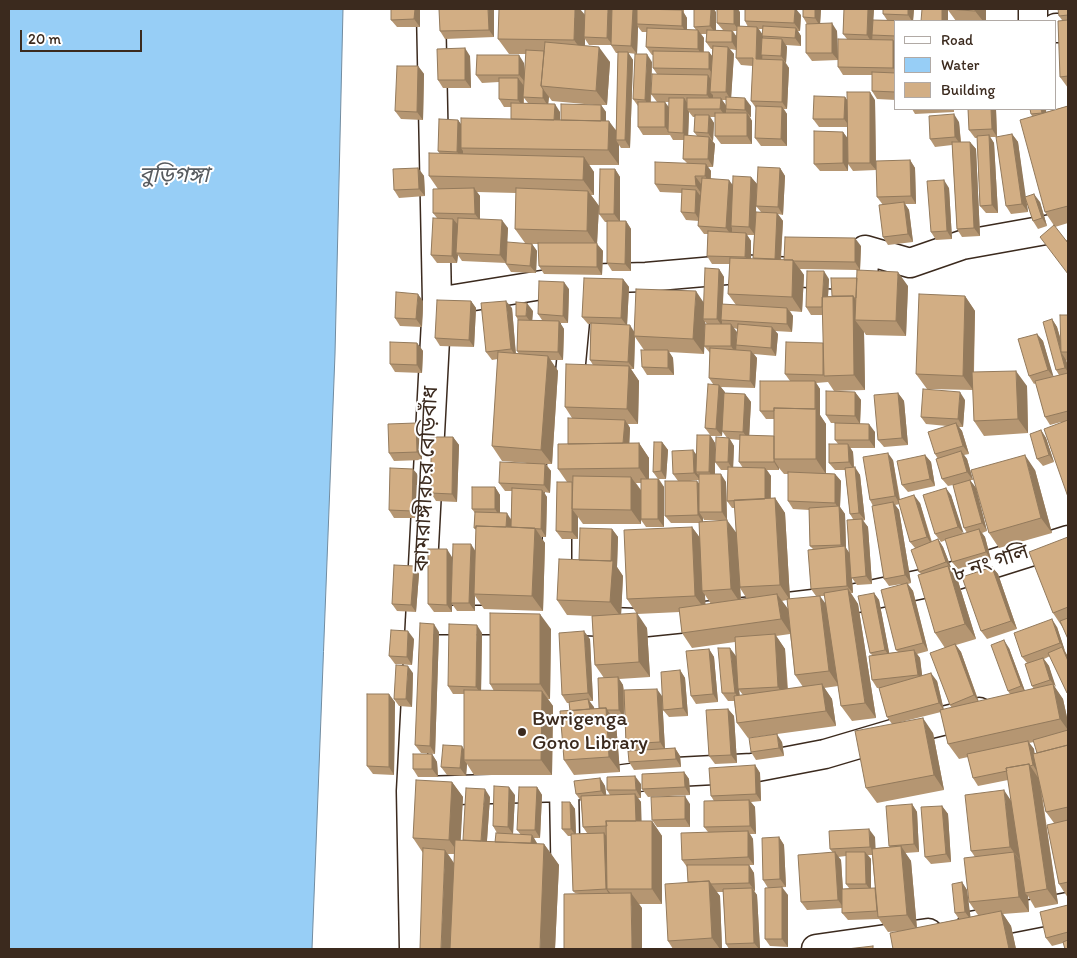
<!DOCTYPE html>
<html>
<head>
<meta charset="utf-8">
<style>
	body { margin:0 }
	#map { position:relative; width:1077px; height:958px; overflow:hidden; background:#fff; font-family:Itim,sans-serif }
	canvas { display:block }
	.frame { position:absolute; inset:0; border:10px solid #3b2a1e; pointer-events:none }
	.legend { position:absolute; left:894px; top:20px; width:162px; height:90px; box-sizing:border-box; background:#fff; border:1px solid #b1aaa5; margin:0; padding:6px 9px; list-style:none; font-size:15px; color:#3b2a1e }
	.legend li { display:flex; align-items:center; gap:10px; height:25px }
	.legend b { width:25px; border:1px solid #b1aaa5 }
	.scale { position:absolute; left:20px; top:30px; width:122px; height:22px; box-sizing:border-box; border:2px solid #3b2a1e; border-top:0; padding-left:6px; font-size:15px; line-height:18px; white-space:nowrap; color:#3b2a1e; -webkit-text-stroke:4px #fff; paint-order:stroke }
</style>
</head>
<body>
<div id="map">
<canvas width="1077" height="958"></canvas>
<div class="frame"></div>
<ul class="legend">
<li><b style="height:6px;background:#fff"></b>Road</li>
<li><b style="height:14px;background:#97cef6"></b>Water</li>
<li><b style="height:14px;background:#d2ae84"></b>Building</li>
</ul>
<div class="scale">20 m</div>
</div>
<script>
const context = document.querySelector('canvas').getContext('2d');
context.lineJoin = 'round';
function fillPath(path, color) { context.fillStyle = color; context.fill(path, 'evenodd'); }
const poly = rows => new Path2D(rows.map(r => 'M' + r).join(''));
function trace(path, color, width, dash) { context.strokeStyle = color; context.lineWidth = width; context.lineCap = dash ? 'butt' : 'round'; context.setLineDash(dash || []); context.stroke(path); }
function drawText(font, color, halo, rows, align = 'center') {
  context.font = font + ' Itim,"Noto Sans Bengali",sans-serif'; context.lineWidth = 4; context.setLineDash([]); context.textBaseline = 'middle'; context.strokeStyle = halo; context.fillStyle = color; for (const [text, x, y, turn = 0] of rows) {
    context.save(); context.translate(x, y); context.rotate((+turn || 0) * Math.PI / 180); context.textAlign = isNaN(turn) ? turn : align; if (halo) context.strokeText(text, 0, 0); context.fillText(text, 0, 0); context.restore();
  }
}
const water = poly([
	[9,9,343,9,335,354,312,949,9,949,9,9]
]);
const minor = poly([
	[1033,9,1033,21],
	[1056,28,1068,28],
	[437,302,579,279,646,277,738,269,863,276,865,250,910,263,962,245,1068,226],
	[420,620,557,620,637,623,754,611,847,600,941,580,1068,540],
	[420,791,564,787,676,772,752,768,825,754,906,730,979,712],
	[971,926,1068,907],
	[414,949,411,791,437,302,431,9],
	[567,949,564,787,557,620,557,511,579,279],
	[816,949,928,933]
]);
const wall = poly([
	[391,9,420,9,420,27,397,27,391,20],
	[652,9,684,9,684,13,687,18,687,30,696,30,694,27,716,12,716,30,723,30,717,23,740,12,740,26,748,27,745,21,801,15,800,31,798,31,801,36,801,46,786,45,787,47,786,63,789,68,787,109,784,109,787,114,787,146,761,146,755,138,756,108,751,101,753,66,741,65,736,58,736,50,730,49,734,54,731,97,751,106,751,117,750,117,752,121,752,144,721,144,715,136,715,117,710,117,714,123,713,141,712,141,715,144,713,167,708,167,711,171,711,179,733,185,751,177,757,184,756,212,761,212,756,206,780,168,785,176,783,215,778,214,783,221,781,260,784,260,861,246,860,270,908,286,906,336,866,335,864,332,865,390,834,391,828,382,816,383,820,389,820,415,826,424,826,473,835,474,841,481,840,507,845,514,846,548,850,554,853,519,850,514,845,470,835,470,829,463,838,444,835,440,835,423,831,423,826,415,855,392,861,400,860,424,875,432,875,448,850,448,853,452,854,467,860,475,865,520,863,521,868,527,872,584,857,585,852,578,853,593,851,593,858,604,876,718,852,721,841,706,838,686,824,688,832,699,836,726,748,738,737,723,734,701,728,701,722,693,736,656,737,672,735,642,692,648,682,633,680,612,637,614,627,599,692,527,700,538,699,523,671,523,665,516,678,481,673,474,697,455,710,435,715,443,715,474,726,482,727,520,704,520,703,518,703,522,736,533,735,508,732,508,727,501,728,470,721,470,715,462,727,438,722,431,723,416,722,436,711,436,705,428,713,384,709,378,710,353,704,346,707,324,705,322,704,354,669,352,673,358,674,375,647,375,642,367,644,350,635,337,634,369,631,369,639,381,638,424,628,424,630,428,629,443,639,443,649,458,649,479,658,479,653,472,662,442,668,450,666,479,659,479,664,487,664,527,646,527,641,520,641,524,583,524,578,517,578,539,562,539,556,531,567,482,558,469,568,443,572,418,565,407,593,365,590,360,591,324,588,324,582,317,623,279,629,287,627,325,634,332,704,303,719,269,724,277,723,304,736,305,728,294,730,264,712,264,707,256,708,234,704,234,698,226,699,221,686,220,681,212,682,193,660,192,655,184,687,163,683,159,684,140,673,140,670,135,643,135,638,127,638,106,633,99,652,62,651,102,669,107,669,102,657,102,651,94,657,74,653,68,653,55,652,55,646,47,647,32,642,32,638,27,637,54,628,53,633,60,630,148,621,148,619,145,619,165,589,165,594,172,594,195,591,195,599,206,597,244,603,251,602,275,544,274,539,266,538,244,532,244,537,251,536,273,511,272,506,264,525,243,515,229,516,193,477,192,480,196,480,219,508,228,506,263,462,261,458,255,457,263,437,263,431,255,437,218,433,213,438,189,429,176,440,154,438,151,458,120,461,125,511,119,511,107,504,107,499,99,499,82,482,83,476,75,524,63,525,72,526,54,509,54,498,39,585,15],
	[759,29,763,29,762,34],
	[733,31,737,31,736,36],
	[701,34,706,34,706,42,711,49,712,49,712,56,709,52,704,52,704,38],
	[585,39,589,45,611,45,616,53,618,53,616,130,606,121,606,112,601,105,607,105,610,62,585,46],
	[549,97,552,101,595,105,560,120,560,112,548,104],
	[524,98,528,103,524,103],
	[722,100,726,100,726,105],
	[689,112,693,117,695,117,694,132,697,136,688,136],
	[747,235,754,235,753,258,754,259,751,259,751,241],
	[800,269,857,270,857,278,832,296,828,296,829,279,806,307,811,315,823,315,823,343,785,374,790,381,760,411,766,419,774,419,774,436,749,436,751,402,745,394,725,393,721,387,755,388,757,358,754,354,776,356,778,334,775,331,792,332,793,316,790,311,802,312,804,275],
	[734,328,737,329,737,342],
	[730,439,740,440,739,462,743,468,733,468,734,446],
	[779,468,784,474,788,474,788,501,793,509,809,510,810,546,813,549,811,589,816,596,825,596,826,605,790,599,785,513,775,498,771,498,771,476,767,470,779,470],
	[699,480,699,483,690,481],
	[636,483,641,483,641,490],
	[740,588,747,599,741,600],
	[705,595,711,604,705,604],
	[787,600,788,609,782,601],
	[790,634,795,675,803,687,788,689,785,649,776,636],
	[739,690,743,695,740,696],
	[821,9,820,23,837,31,838,59,847,39,843,34,844,9,874,9,873,20,887,20,883,14,883,9,914,9,913,21,896,21,896,100,877,99,872,91,872,75,843,75,838,67,838,60,812,61,806,53,807,24,803,17],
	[922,9,986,9,986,21,956,21,948,10,948,21],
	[1068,9,1068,88,1060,77,1062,20,1059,16],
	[494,10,494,37,445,39,440,31],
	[470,56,471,88,443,88,438,80],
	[418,66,424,74,423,120,401,119,395,111],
	[845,97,847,100,875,100,876,170,853,171,848,164,848,171,820,171,814,164,843,132,847,138,847,127,819,127,813,119],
	[1068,106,1068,223,1055,227,1045,212,1032,116,1031,114,1030,109,1046,109,1046,112],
	[912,109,954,109,954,112,915,114],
	[968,109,996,109,997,137,990,137,994,143,998,213,986,213,980,206,977,138,975,138,969,130],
	[959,122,961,142,970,142,976,149,980,236,962,237,957,229,952,145,935,147,930,139],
	[1012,134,1018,142,1025,197,1040,202,1047,226,1038,229,1033,221,1026,199,1028,212,1011,214,1006,206],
	[910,160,915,168,916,204,905,204,909,210,913,242,888,245,883,237,883,205,877,197],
	[418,168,424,176,425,196,399,198,394,190],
	[615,169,620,177,620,221,626,221,631,229,631,271,612,271,607,263,607,222,605,222,599,214],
	[949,188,952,239,936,240,931,232],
	[569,289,568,323,560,323,564,329,563,360,550,360,558,371,552,464,546,464,551,471,550,493,544,492,547,497,546,537,540,537,545,543,543,611,484,609,475,596,475,611,457,611,452,604,452,612,434,612,428,604,452,557,452,580,475,551,476,530,474,528,475,513,472,509,495,487,500,495,500,513,511,519,512,491,505,491,499,483,527,463,502,461,492,446,498,359,492,360,486,352,512,308,516,354,519,354,517,351,518,320,516,316,533,311,532,320,542,320,538,314],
	[965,296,975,311,974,372,1027,386,1028,433,984,436,974,421,973,390,927,389,916,374],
	[423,301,422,327,400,326,395,318],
	[471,301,476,308,474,347,440,346,435,338],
	[1068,315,1068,362,1066,360,1068,366,1068,497,1061,422,1050,425,1045,417,1036,383,1034,384,1029,376,1037,334,1043,341,1053,377,1059,375,1056,370,1052,319,1057,327,1061,340],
	[417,343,423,351,422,373,395,372,390,364],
	[898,393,904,401,908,445,884,447,878,440],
	[965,400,963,427,959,427,962,431,969,454,964,455,967,459,973,480,970,480,976,488,987,531,982,533,985,537,991,560,958,569,952,562,946,540,941,542,935,534,951,495,963,534,967,533,964,528,953,485,948,486,942,479,938,459,935,454,947,426,926,424,921,417],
	[1041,430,1046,438,1054,462,1043,466,1037,459],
	[422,431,422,460,394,461,389,453],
	[453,437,459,445,457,502,436,501,431,493],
	[925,455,931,462,935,486,908,492,902,485],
	[893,460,900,499,920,503,932,542,938,539,943,547,952,570,951,570,958,581,976,639,956,645,961,652,979,702,1010,694,1008,691,1009,648,1025,691,1034,689,1032,686,1027,663,1022,657,1057,627,1065,651,1068,657,1068,695,1050,656,1044,659,1049,666,1055,688,1063,699,1068,722,1068,898,1059,884,1054,823,1046,812,1041,787,1058,904,1035,908,1028,896,1029,912,1003,914,1011,926,1016,949,893,949,903,931,888,932,879,919,848,920,842,913,842,908,807,910,801,902,833,853,830,849,875,837,875,848,890,847,889,846,912,804,917,812,919,852,905,853,911,861,917,928,959,919,955,913,962,882,967,890,970,917,978,915,969,902,975,857,971,851,1011,800,1008,780,978,786,973,778,968,757,959,759,948,744,941,712,901,722,933,733,944,790,877,803,866,788,892,724,887,717,880,688,877,688,872,680,872,655,870,653,874,593,879,600,889,653,898,652,896,650,902,584,889,586,884,579,873,506,870,500],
	[900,504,910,542,915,548,919,572,921,574,935,633,945,648,950,705,952,708,944,710,937,681,922,676,920,658,917,654,928,651,913,591,908,584,911,583,899,510,895,505],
	[1034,742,1037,753,1034,753,1034,749,1029,743],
	[868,855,872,855,875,888,871,888,871,859],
	[846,856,846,884,849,888,843,889,841,860,838,857],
	[1035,470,1052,533,999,548,989,533],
	[419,476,417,518,394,518,389,510],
	[612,529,618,537,617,567,623,576,621,614,647,628,650,677,619,679,623,685,624,690,662,696,680,670,685,678,688,716,669,717,663,710,662,697,665,749,675,748,680,756,681,767,634,770,629,762,631,750,626,744,624,696,624,718,612,718,616,723,620,772,574,775,564,760,570,711,569,703,567,703,562,695,590,639,593,701,589,701,594,709,599,708,604,678,595,665,592,616,567,615,557,600,579,560],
	[1068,537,1068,639,1063,628,1053,613],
	[414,566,419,574,416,612,397,611,392,604],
	[992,567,998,574,1017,629,987,639,981,631],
	[551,629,550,699,548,699,553,706,552,775,474,775,467,764,466,776,447,775,441,767,464,749,464,694,453,694,448,686,482,633,481,691,494,691,490,684],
	[439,632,435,754,421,753,415,745],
	[414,639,412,665,395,664,389,656],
	[709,649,714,657,718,702,696,704,691,696],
	[413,673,412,707,399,706,394,699],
	[395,702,394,775,373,774,367,766],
	[728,709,734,716,737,763,715,764,709,756],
	[782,742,784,756,756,760,751,752],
	[432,754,437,762,438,777,418,777,413,769],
	[755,765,760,773,761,801,751,802,755,807,756,834,750,834,753,839,754,865,749,865,754,873,755,891,754,891,757,895,760,949,729,949,726,944,723,892,716,892,720,896,722,949,673,949,668,941,688,882,687,867,682,860,708,832,704,827,714,801,711,796],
	[684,772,689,779,690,795,648,797,642,789],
	[600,778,605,786,606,795,610,795,607,790,641,784,641,798,638,798,641,802,641,821,652,821,662,836,662,904,639,904,642,908,575,893,573,891,571,836,568,836,562,829,570,802,575,809,576,834,587,833,583,827,581,801,576,794],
	[452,782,463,797,460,840,463,840,490,797,487,841,495,842,497,833,493,826,515,795,513,834,521,835,517,830,537,787,542,795,540,838,534,838,537,844,544,844,559,865,555,949,423,853,413,838],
	[448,854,454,854,454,863],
	[690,804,690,827,657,827,652,820],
	[942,806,948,814,951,862,931,864,925,857],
	[779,837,784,845,786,887,773,888,788,895,788,947,770,946,765,939,768,888,763,880],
	[1068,905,1068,949,1063,943,1052,946,1046,938]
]);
const shadedWall = poly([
	[415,9,420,9,420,27,414,19],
	[488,9,493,9,494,10,494,37,489,30],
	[575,9,580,9,586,16,584,37,585,39,585,55,574,40],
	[608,9,613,9,613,45,607,38],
	[633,9,639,9,637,24,638,27,637,54,631,46],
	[711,9,714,9,716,12,716,34,710,26],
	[734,9,738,9,740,12,740,31,734,24],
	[795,9,796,9,801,15,800,31,794,23],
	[815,9,821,9,820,26,815,18],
	[868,9,874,9,872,43,867,35],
	[908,9,914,9,913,21,912,21,908,15],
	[942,9,948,9,947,9,948,10,948,21,942,21],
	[975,9,986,9,986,21,983,21,975,11],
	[682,10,687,18,687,34,682,26],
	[832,23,837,31,838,60,832,53],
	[757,27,763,35,762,66,756,59],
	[796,28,801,36,801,46,795,38],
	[698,30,704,38,703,57,698,49],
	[732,31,738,38,737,50,732,42],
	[782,39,787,47,786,63,781,56],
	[893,40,896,44,896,72,893,68],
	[599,47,610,62,607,105,596,91],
	[728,47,734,54,731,100,726,92],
	[465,48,470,56,471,88,465,80],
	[628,52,633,60,630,148,625,140],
	[709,52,715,60,715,77,709,69],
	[647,54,652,62,650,108,645,100],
	[519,55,524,63,525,82,519,75],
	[783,60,789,68,787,109,782,102],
	[418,66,424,74,423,120,417,112],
	[708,75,713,83,710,92,713,95,713,103,707,95],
	[518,78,524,86,523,107,518,100],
	[543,89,549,97,548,106,543,98],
	[870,92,875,100,876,170,870,163],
	[845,97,850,104,850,127,844,119],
	[684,98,689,106,687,109,689,112,688,141,683,133],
	[721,98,726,106,726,117,720,109],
	[745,98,751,106,751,117,745,110],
	[665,102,671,110,669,132,665,127],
	[555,104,560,112,560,131,554,124],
	[601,105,606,112,606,130,601,122],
	[782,107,787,114,787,146,781,139],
	[991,109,996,109,997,137,992,129],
	[1041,109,1046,109,1047,120,1042,113],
	[747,113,752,121,752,144,747,136],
	[954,114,959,122,961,145,955,137],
	[709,115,714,123,713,141,708,133],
	[458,120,464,128,461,148,463,151,463,160,457,152],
	[609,121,620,136,616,140,619,145,619,165,608,150],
	[843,132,849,140,848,171,843,163],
	[1012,134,1018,142,1028,212,1022,204],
	[989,135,994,143,998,213,992,205],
	[709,137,715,144,713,167,708,159],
	[970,142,976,149,980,236,974,228],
	[584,157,594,172,594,195,583,180],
	[910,160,915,168,916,204,911,196],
	[706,164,711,171,710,184,705,176],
	[418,168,424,176,425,196,419,189],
	[780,168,785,176,783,215,778,207],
	[615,169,620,177,620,222,614,214],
	[695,176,701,184,701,193,696,186],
	[751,177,757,184,755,235,749,227],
	[729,180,735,188,731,226,732,228,732,236,726,228],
	[944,180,949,188,952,239,947,231],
	[474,188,480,196,480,221,475,214],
	[696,190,702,198,700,221,695,213],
	[588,191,599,206,597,244,603,251,602,275,597,267,597,246,587,231],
	[1034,194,1040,202,1047,226,1042,218],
	[904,202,909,210,913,242,908,234],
	[777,213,783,221,780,267,775,259],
	[453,219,459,226,456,253,458,255,457,263,452,256],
	[502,220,508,228,506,263,500,255],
	[626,221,631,229,631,271,625,264],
	[746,233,751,241,751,265,745,257],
	[855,238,861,246,860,270,855,262],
	[532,244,537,251,536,273,530,266],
	[793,260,804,275,802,312,792,297],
	[719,269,724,277,722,320,721,320,722,321,722,326,717,319],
	[824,271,829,279,827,315,822,307],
	[898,272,908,286,906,336,896,321],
	[623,279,629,287,627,326,621,318],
	[564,282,569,289,568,323,563,316],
	[696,291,706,306,703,319,705,322,704,354,693,339],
	[418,294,423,301,422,327,416,319],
	[853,296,863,311,855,320,864,332,865,390,854,375],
	[965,296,975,311,973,390,963,376],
	[471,301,476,308,474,347,469,340],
	[506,301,512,308,516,357,511,349],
	[527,303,533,311,532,324,526,316],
	[787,308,793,316,792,332,787,324],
	[1052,319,1057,327,1064,352,1061,352],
	[559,321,564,329,563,360,558,352],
	[731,324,737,332,736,354,731,346],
	[630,325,635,333,634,336,635,337,634,369,628,362],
	[772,327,778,334,776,356,771,348],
	[1037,334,1043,341,1054,378,1048,370],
	[417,343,423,351,422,373,417,365],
	[668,350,673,358,674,375,668,368],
	[751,351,757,358,755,388,750,381],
	[1061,352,1066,360,1068,366,1068,372,1065,368],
	[548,356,558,371,552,464,541,450],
	[629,366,639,381,638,424,627,409],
	[1016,371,1027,386,1028,433,1018,419],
	[815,381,820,389,820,415,826,424,826,474,816,459],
	[719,385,725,392,722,436,716,429],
	[855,392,861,400,860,424,855,416],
	[960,392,965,400,963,427,958,419],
	[898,393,904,401,908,445,902,438],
	[745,394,751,402,749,440,743,432],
	[625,420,630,428,629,454,623,446],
	[416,423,422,431,422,460,417,452],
	[956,423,962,431,969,454,963,446],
	[869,424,875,432,875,448,869,440],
	[1041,430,1046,438,1054,462,1049,455],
	[710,435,715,443,715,480,709,472],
	[453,437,459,445,457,502,452,494],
	[729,438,734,446,733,470,728,462],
	[662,442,668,450,666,479,661,471],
	[639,443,649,458,649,483,639,468],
	[848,444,853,452,854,470,849,462],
	[693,450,699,458,696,472,700,477,700,480,694,473],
	[961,451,967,459,973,480,967,472],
	[888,453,893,460,900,504,895,496],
	[925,455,931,462,935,486,930,479],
	[1025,455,1035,470,1052,533,1041,518],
	[774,460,779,468,779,470,774,462],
	[545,464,551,471,550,493,544,485],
	[855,467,860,475,865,520,859,513],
	[765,468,771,476,770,509,765,501],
	[413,469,419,476,417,518,412,511],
	[721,474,726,482,727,520,722,512],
	[835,474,841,481,840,507,845,514,846,548,850,554,853,593,847,586,845,551,841,545,839,509,835,503],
	[631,477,642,492,641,524,631,510],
	[658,479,664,487,664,527,658,519],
	[970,480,976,488,987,531,982,523],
	[697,481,703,489,699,512,703,518,703,523,698,515],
	[495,487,500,495,500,517,495,509],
	[946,488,951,495,964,534,958,527],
	[542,490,547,497,546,537,541,529],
	[914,495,920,503,932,545,927,537],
	[775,498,785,513,790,600,780,585],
	[893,502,899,510,911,583,905,575],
	[572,509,578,517,578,539,572,532],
	[507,513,512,521,512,528,506,529],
	[862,519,868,527,872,584,866,576],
	[727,520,738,535,741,604,731,589],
	[692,527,703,542,702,591,705,595,706,611,695,596],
	[535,528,545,543,543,611,532,596],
	[612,529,618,537,617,567,623,576,621,617,610,602],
	[979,529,985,537,991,560,986,552],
	[938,539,943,547,952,570,946,562],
	[471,544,476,552,474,594,475,596,475,611,469,603],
	[447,549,452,557,452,612,447,605],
	[414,566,419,574,416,612,411,605],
	[948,566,958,581,976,639,965,624],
	[992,567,998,574,1017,629,1011,621],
	[907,583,913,591,928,651,923,643],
	[848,589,858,604,876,718,865,703],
	[874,593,879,600,890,657,885,650],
	[777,594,788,609,791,634,781,619],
	[820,596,831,611,839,686,829,671],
	[637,613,647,628,650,677,639,662],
	[540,614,551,629,550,699,540,684],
	[1052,619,1057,627,1065,651,1060,643],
	[434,624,439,632,435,754,430,746],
	[477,625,482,633,481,694,476,687],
	[408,631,414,639,412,665,407,657],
	[584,631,590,639,593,701,588,693],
	[775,634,785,649,788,702,778,687],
	[1004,640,1009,648,1026,694,1021,686],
	[955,644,961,652,979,703,974,695],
	[1062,647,1067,655,1068,657,1068,661],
	[730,648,736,656,740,700,735,693],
	[709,649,714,657,718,702,713,694],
	[914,650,920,658,923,682,918,675],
	[1043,658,1049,666,1056,687,1050,680],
	[408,666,413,673,412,707,406,699],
	[680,670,685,678,688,716,683,708],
	[931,673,937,681,944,711,939,703],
	[618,677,623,685,624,718,619,710],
	[822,684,832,699,836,726,826,711],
	[1053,684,1063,699,1068,722,1068,730,1060,719],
	[657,689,662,696,665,750,660,742],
	[542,691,553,706,552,775,541,760],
	[389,694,395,702,394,775,389,767],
	[588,699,594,707,596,721,590,713],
	[606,708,616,723,620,772,609,757],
	[728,709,734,716,737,763,731,755],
	[923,718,933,733,944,790,934,775],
	[777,734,782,742,784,756,779,748],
	[1028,741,1034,749,1038,773,1033,765],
	[462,746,467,754,464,760,467,764,466,776,460,768],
	[675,748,680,756,681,767,676,759],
	[432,754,437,762,438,777,432,769],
	[1029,764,1039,779,1058,904,1047,889],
	[755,765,760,773,761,801,756,794],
	[684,772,689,779,690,795,685,787],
	[635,776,641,784,641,798,636,790],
	[600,778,605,786,607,799,601,791],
	[452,782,463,797,460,855,449,840],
	[509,787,515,795,513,834,508,827],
	[537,787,542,795,540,838,535,830],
	[485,789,490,797,486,854,481,846],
	[1004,790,1014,805,1021,862,1010,847],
	[635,794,641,802,642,833,636,825],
	[685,796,690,804,690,827,685,819],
	[749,800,755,807,756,834,750,826],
	[570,802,575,809,576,836,571,829],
	[912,804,917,812,919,852,914,844],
	[942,806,948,814,951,862,946,854],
	[652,821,662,836,662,904,652,889],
	[869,829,875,837,876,855,870,847],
	[748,831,753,839,754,865,748,857],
	[604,833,610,841,607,889,611,894,611,897,606,889],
	[532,835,537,843,536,860,530,852],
	[779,837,784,845,786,887,780,879],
	[544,844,559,865,555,949,540,949],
	[901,846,911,861,917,930,907,915],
	[445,850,455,865,452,949,441,949],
	[835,852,841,860,844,908,838,900],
	[865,852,871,859,871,891,866,884],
	[1014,852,1025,867,1025,893,1028,896,1029,912,1019,897],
	[749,865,754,873,755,891,749,883],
	[709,881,720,896,722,949,720,949,712,938],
	[962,882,967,890,971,920,965,912],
	[782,887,788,895,788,947,782,939],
	[752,888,757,895,760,949,759,949,754,943],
	[631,893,642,908,642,949,632,949],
	[1001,911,1011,926,1016,949,1009,949]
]);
const building = poly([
	[391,9,415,9,414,19,391,20,391,9],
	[439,9,488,9,489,30,440,31,439,9],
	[499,9,575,9,574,40,498,39,499,9],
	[585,9,608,9,607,38,584,37,585,9],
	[612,9,633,9,631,46,611,45,612,9],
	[637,9,682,10,682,26,637,24,637,9],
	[694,9,711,9,710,26,694,27,694,9],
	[717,9,734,9,734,24,717,23,717,9],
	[745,9,795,9,794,23,745,21,745,9],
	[803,9,815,9,815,18,803,17,803,9],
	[844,9,868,9,867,35,843,34,844,9],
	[883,9,908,9,908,15,883,14,883,9],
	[922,9,942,9,942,21,921,21,922,9],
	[947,9,975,9,975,11,947,9],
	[1058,9,1068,9,1068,15,1059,16,1058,9],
	[873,20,912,21,896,21,896,36,872,35,873,20],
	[1068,20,1068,76,1060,77,1058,21,1068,20],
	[832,23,832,53,806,53,806,24,832,23],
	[737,26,757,27,756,59,783,60,782,102,751,101,753,58,736,58,737,26],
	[763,26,796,28,795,38,762,36,763,26],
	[647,28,698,30,698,49,646,47,647,28],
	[707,30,732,31,732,42,706,42,707,30],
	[762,38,782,39,781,56,761,55,762,38],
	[838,39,893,40,893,68,838,67,838,39],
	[545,42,599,47,596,91,541,86,545,42],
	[713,46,728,47,726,92,710,92,713,46],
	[465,48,465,80,438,80,437,49,465,48],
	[526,50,544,51,541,86,543,89,543,98,523,97,526,50],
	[653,51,709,52,709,69,653,68,653,51],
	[618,52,628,52,625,140,616,140,618,52],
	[635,54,647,54,645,100,633,99,635,54],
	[477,55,519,55,519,75,476,75,477,55],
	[397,66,418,66,417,112,395,111,397,66],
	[872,72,896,73,895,92,872,91,872,72],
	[652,74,708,75,707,95,651,94,652,74],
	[499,78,518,78,518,100,499,99,499,78],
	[847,92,870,92,870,163,848,163,847,92],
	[814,96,845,97,844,119,813,119,814,96],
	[726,97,745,98,745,110,726,109,726,97],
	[669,98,684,98,683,133,668,132,669,98],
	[687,98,721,98,720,109,687,109,687,98],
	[638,102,665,102,665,127,638,127,638,102],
	[511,103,555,104,554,120,511,119,511,103],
	[561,104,601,105,601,121,561,120,561,104],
	[756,106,782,107,781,139,755,138,756,106],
	[1068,106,1068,206,1045,212,1020,120,1068,106],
	[968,109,991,109,992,129,969,130,968,109],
	[1030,109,1041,109,1042,113,1031,114,1030,109],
	[715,113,747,113,747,136,715,136,715,113],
	[954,114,955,137,930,139,929,116,954,114],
	[695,115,709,115,708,133,694,132,695,115],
	[461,118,609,121,608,150,461,148,461,118],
	[439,119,458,120,457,152,438,151,439,119],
	[814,131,843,132,843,163,814,164,814,131],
	[1012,134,1022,204,1006,206,996,137,1012,134],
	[684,135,709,137,708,159,683,159,684,135],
	[989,135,992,205,980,206,977,136,989,135],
	[952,142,970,142,974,228,957,229,952,142],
	[429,153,584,157,583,180,429,176,429,153],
	[910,160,911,196,877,197,876,161,910,160],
	[655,162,706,164,705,176,695,176,696,186,655,184,655,162],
	[758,167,780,168,778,207,756,206,758,167],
	[418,168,419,189,394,190,393,169,418,168],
	[600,169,615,169,614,214,599,214,600,169],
	[733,176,751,177,749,227,731,226,733,176],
	[702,178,729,180,726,228,698,226,702,178],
	[944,180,947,231,931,232,927,181,944,180],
	[474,188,475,214,433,213,433,189,474,188],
	[516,188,588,191,587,231,515,229,516,188],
	[682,189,696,190,695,213,681,212,682,189],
	[1034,194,1042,218,1033,221,1025,197,1034,194],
	[904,202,908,234,883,237,879,205,904,202],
	[756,212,777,213,775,259,753,258,756,212],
	[433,218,453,219,452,256,431,255,433,218],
	[458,218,502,220,500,255,456,253,458,218],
	[607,221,626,221,625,264,607,263,607,221],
	[1054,225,1068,243,1068,274,1040,237,1054,225],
	[708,231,746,233,745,257,707,256,708,231],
	[785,237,855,238,855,262,793,261,793,260,784,260,785,237],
	[507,242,532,244,530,266,506,264,507,242],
	[538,243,597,243,597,267,539,266,538,243],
	[730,258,793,260,792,297,728,294,730,258],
	[705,268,719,269,717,319,703,319,705,268],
	[857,270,898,272,896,321,855,320,857,270],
	[807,271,824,271,822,307,806,307,807,271],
	[584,278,623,279,621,318,582,317,584,278],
	[831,278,857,278,856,298,854,298,853,296,832,296,831,278],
	[539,281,564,282,563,316,538,314,539,281],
	[636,289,696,291,693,339,634,336,636,289],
	[396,292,418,294,416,319,395,318,396,292],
	[919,294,965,296,963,376,916,374,919,294],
	[853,296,854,375,824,376,822,297,853,296],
	[437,300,471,301,469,340,435,338,437,300],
	[506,301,511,349,486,352,481,303,506,301],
	[516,302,527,303,526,316,516,316,516,302],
	[722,304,787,308,787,324,721,320,722,304],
	[1060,315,1068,315,1068,352,1061,352,1060,315],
	[1052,319,1065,368,1056,370,1043,322,1052,319],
	[518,320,559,321,558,352,517,351,518,320],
	[591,323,630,325,628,362,590,360,591,323],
	[705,324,731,324,731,346,704,346,705,324],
	[738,324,772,327,771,348,736,345,738,324],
	[1037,334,1048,370,1029,376,1018,339,1037,334],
	[390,342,417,343,417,365,390,364,390,342],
	[786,342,823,343,823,375,785,374,786,342],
	[710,348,751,351,750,381,709,378,710,348],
	[641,350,668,350,668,368,642,367,641,350],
	[498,352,548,356,541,450,492,446,498,352],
	[566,364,629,366,627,409,565,407,566,364],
	[1016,371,1018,419,974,421,972,372,1016,371],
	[1068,373,1068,411,1045,417,1035,381,1068,373],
	[760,381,815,381,815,409,774,408,774,411,760,411,760,381],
	[708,384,719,385,716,429,705,428,708,384],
	[923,389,960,392,958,419,921,417,923,389],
	[826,391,855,392,855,416,826,415,826,391],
	[724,393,745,394,743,432,722,431,724,393],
	[898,393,902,438,878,440,874,395,898,393],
	[774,408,816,409,816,459,774,459,774,408],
	[568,418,625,420,623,443,568,444,568,418],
	[1068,420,1068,497,1044,429,1068,420],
	[416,423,417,452,389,453,388,424,416,423],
	[835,423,869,424,869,440,835,440,835,423],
	[956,423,963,446,935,454,928,432,956,423],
	[1041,430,1049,455,1037,459,1030,434,1041,430],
	[697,435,710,435,709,472,696,472,697,435],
	[740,435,774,436,774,462,739,462,740,435],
	[431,437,453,437,452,494,431,493,431,437],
	[716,437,729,438,728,462,715,462,716,437],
	[654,442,662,442,661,471,653,472,654,442],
	[639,443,639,468,558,469,558,444,639,443],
	[829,444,848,444,849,462,829,463,829,444],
	[693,450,694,473,673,474,672,451,693,450],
	[961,451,967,472,942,479,936,459,961,451],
	[888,453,895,496,870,500,863,457,888,453],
	[925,455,930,479,902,485,897,461,925,455],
	[1025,455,1041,518,989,533,971,470,1025,455],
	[500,462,545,464,544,485,499,483,500,462],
	[728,467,765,468,765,499,727,501,728,467],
	[855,467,859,513,850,514,845,468,855,467],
	[390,468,413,469,412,511,389,510,390,468],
	[788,472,835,474,835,503,788,501,788,472],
	[699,474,721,474,722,512,699,512,699,474],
	[573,476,631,477,631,510,572,509,573,476],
	[641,479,658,479,658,519,641,519,641,479],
	[970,480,982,523,964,528,953,485,970,480],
	[665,481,697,481,698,515,665,516,665,481],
	[557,482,572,482,572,532,556,531,557,482],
	[472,487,495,487,495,509,472,509,472,487],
	[512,488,542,490,541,529,511,527,512,488],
	[946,488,958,527,935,534,923,495,946,488],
	[914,495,927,537,910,542,898,500,914,495],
	[775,498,780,585,740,587,734,500,775,498],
	[893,502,905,575,884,579,872,506,893,502],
	[839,506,841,545,810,546,809,508,839,506],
	[475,512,507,513,506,527,476,526,476,528,474,528,475,512],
	[862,519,866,576,851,578,847,520,862,519],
	[727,520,731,589,702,591,699,522,727,520],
	[476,526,535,528,532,596,474,594,476,526],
	[692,527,695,596,627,599,624,530,692,527],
	[580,528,612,529,611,561,579,560,580,528],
	[979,529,986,552,952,562,945,539,979,529],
	[1068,537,1068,607,1053,613,1029,552,1068,537],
	[938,539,946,562,919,572,911,550,938,539],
	[453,544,471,544,469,603,451,603,453,544],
	[845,546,847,586,811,589,808,550,845,546],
	[428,549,447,549,447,605,428,604,428,549],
	[559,559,613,561,610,602,557,600,559,559],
	[394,565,414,566,411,605,392,604,394,565],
	[948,566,965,624,935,633,918,575,948,566],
	[992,567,1011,621,981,631,962,577,992,567],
	[907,583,923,643,896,650,881,590,907,583],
	[848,589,865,703,841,706,824,593,848,589],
	[874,593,885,650,870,653,858,596,874,593],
	[777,594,781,619,682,633,679,608,777,594],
	[820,596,829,671,795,675,787,599,820,596],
	[490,613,540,614,540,684,490,684,490,613],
	[637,613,639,662,595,665,592,616,637,613],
	[1068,618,1068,639,1060,621,1068,618],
	[1052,619,1060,643,1022,657,1014,633,1052,619],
	[420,623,434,624,430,746,415,745,420,623],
	[449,624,477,625,476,687,448,686,449,624],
	[391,630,408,631,407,657,389,656,391,630],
	[584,631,588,693,562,695,559,633,584,631],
	[775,634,778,687,738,689,735,637,775,634],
	[1004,640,1021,686,1008,691,991,645,1004,640],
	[955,644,974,695,950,705,930,653,955,644],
	[1062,647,1068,661,1068,693,1067,693,1048,653,1062,647],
	[718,648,730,648,735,693,722,693,718,648],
	[709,649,713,694,691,696,686,651,709,649],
	[914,650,918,675,872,680,869,656,914,650],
	[1043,658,1050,680,1032,686,1025,664,1043,658],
	[396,665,408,666,406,699,394,699,396,665],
	[680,670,683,708,663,710,661,672,680,670],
	[931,673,939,703,887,717,879,688,931,673],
	[618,677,619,710,607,710,606,708,599,708,598,678,618,677],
	[822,684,826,711,737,723,734,696,822,684],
	[1053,684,1060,719,948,744,940,710,1053,684],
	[657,689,660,742,626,744,624,690,657,689],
	[464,690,542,691,541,760,464,760,464,690],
	[367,694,389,694,389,767,367,766,367,694],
	[588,699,590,709,570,711,569,702,588,699],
	[606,708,609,757,564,760,560,711,606,708],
	[728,709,731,755,709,756,706,710,728,709],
	[923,718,934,775,866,788,855,731,923,718],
	[1068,730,1068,745,1037,753,1033,740,1068,730],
	[777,734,779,748,751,752,749,738,777,734],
	[1028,741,1033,765,1030,766,1029,764,1006,768,1007,771,973,778,967,754,1028,741],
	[443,745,462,746,460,768,441,767,443,745],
	[1068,745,1068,807,1046,812,1033,754,1068,745],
	[675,748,676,759,629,762,628,751,675,748],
	[413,754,432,754,432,769,413,769,413,754],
	[1029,764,1047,889,1025,893,1006,768,1029,764],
	[755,765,756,794,711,796,709,768,755,765],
	[684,772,685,787,642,789,642,774,684,772],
	[635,776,636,790,607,790,607,777,635,776],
	[600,778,601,791,576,794,574,781,600,778],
	[416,780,452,782,449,840,413,838,416,780],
	[494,786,509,787,508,827,493,826,494,786],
	[519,787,537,787,535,830,517,830,519,787],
	[466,788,485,789,481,841,463,840,466,788],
	[1004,790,1010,847,971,851,965,795,1004,790],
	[635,794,636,821,606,821,607,826,583,827,581,796,635,794],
	[685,796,685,819,652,820,651,797,685,796],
	[749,800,750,826,704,827,704,801,749,800],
	[562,802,570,802,571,829,562,829,562,802],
	[912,804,914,844,889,846,886,806,912,804],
	[942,806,946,854,925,857,921,807,942,806],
	[1068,820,1068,882,1059,884,1047,825,1068,820],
	[606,821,652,821,652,889,607,889,606,821],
	[869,829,870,847,830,849,829,831,869,829],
	[748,831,748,857,682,860,681,833,748,831],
	[496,833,532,835,531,843,495,842,496,833],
	[604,833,606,889,573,891,571,834,604,833],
	[779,837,780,879,763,880,762,838,779,837],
	[455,840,544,844,540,949,450,949,455,840],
	[901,846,907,915,878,917,872,849,901,846],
	[423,848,445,850,441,949,420,949,423,848],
	[835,852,838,900,801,902,798,855,835,852],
	[846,852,865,852,866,884,846,884,846,852],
	[1014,852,1019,897,969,902,964,858,1014,852],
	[687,865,749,865,749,883,711,884,709,881,688,882,687,865],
	[709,881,712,938,668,941,665,884,709,881],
	[962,882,965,912,955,913,952,884,962,882],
	[782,887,782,939,765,939,765,888,782,887],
	[752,888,754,943,726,944,723,889,752,888],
	[875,888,877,911,842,913,842,889,875,888],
	[631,893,632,949,564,949,564,894,631,893],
	[1068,905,1068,932,1046,938,1040,912,1068,905],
	[1001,911,1009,949,893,949,890,933,1001,911],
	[1068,940,1068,949,1065,949,1063,942,1068,940],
	[873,946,873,949,847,949,873,946]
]);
const markers = [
	[522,732,5,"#3b2a1e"]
];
const streetNames = [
	["কামরাঙ্গীরচর বেড়িবাঁধ",427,479,-87],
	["৮ নং গলি",991,564,-18]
];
const poiNames = [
	["Bwrigenga",532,720],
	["Gono Library",532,744]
];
const waterNames = [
	["বুড়িগঙ্গা",174,176]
];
fillPath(water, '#97cef6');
trace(water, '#728ca0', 1);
trace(minor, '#3b2a1e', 31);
trace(minor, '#fff', 28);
fillPath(wall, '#b59672');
fillPath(shadedWall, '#937a5c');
fillPath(building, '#d2ae84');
trace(building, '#937a5c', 1);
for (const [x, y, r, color] of markers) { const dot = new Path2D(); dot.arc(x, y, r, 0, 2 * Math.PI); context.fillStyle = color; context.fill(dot); trace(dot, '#fff', 2); }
drawText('21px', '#3b2a1e', '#fff', streetNames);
drawText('21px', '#3b2a1e', '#fff', poiNames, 'left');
drawText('italic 22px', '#575b5f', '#fff', waterNames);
</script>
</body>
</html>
